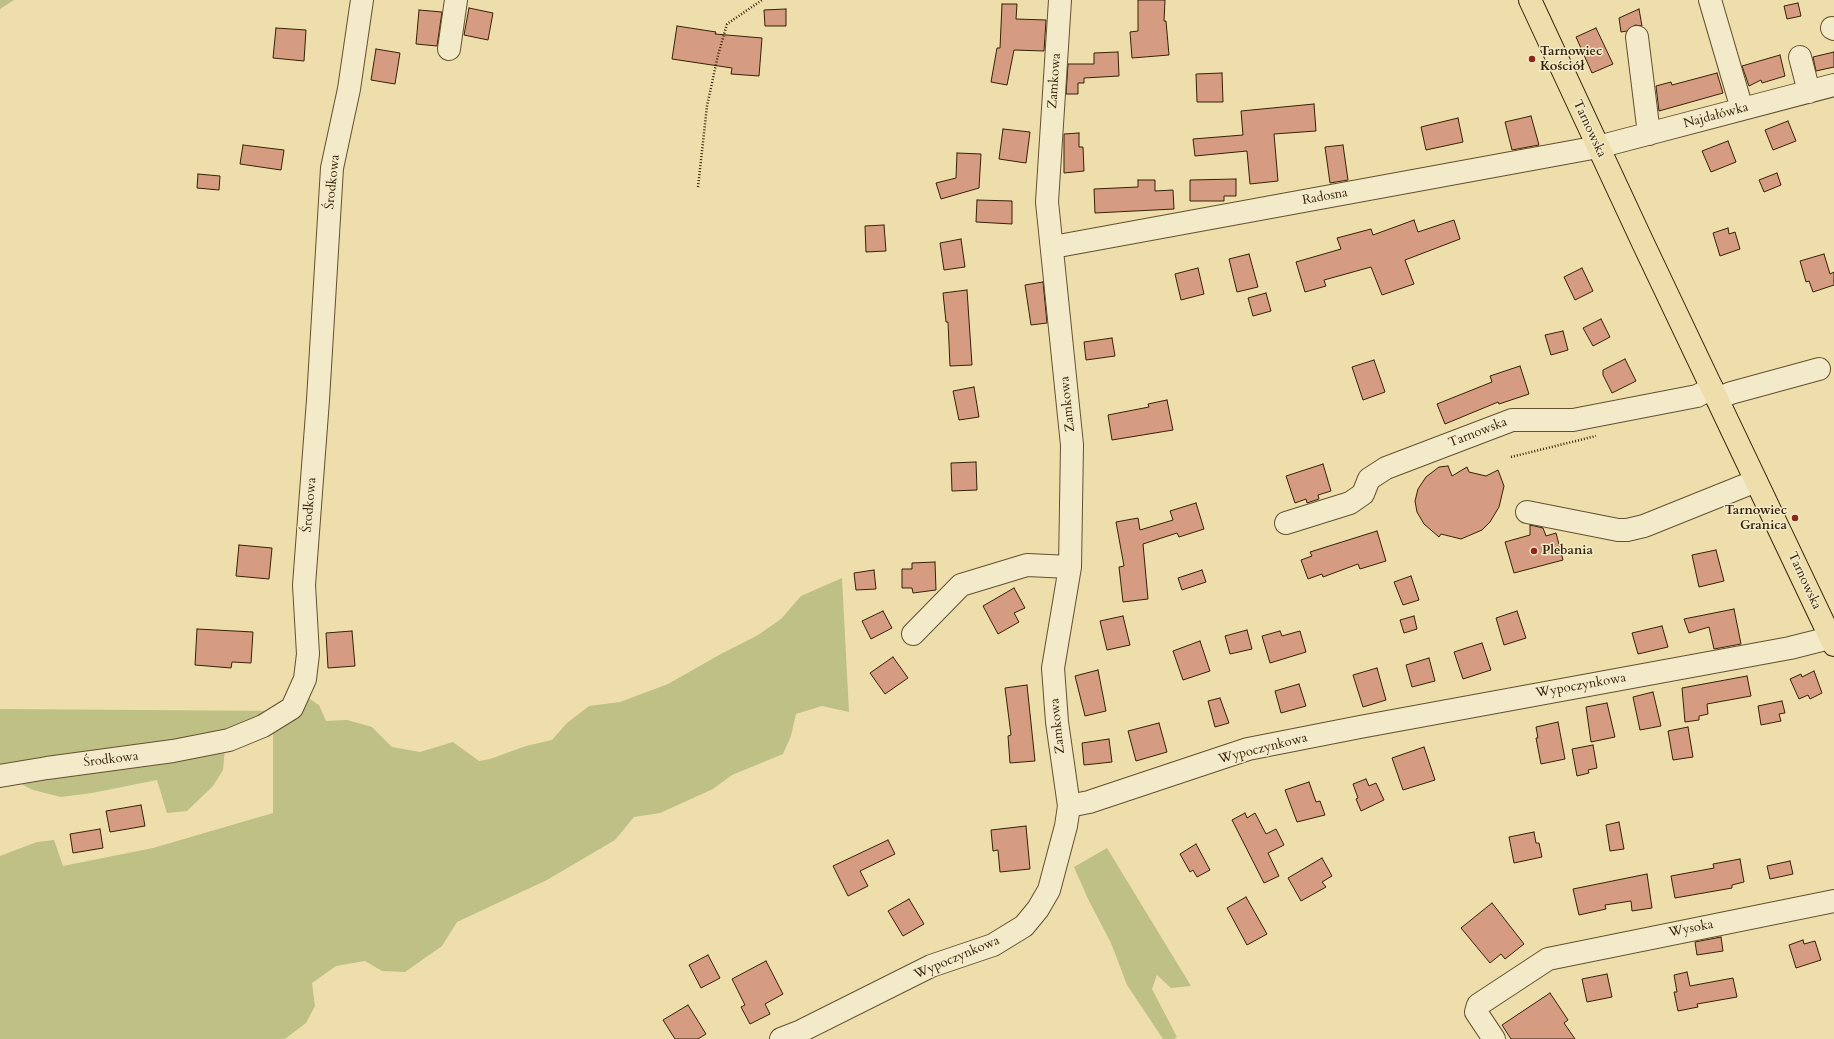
<!DOCTYPE html>
<html>
<head>
<meta charset="utf-8">
<style>
	body { margin:0 }
	canvas { display:block; background:#eddeac }
</style>
</head>
<body>
<canvas width="1834" height="1039"></canvas>
<script>
const context = document.querySelector('canvas').getContext('2d');
context.lineJoin = 'round';
function fillPath(path, color) { context.fillStyle = color; context.fill(path, 'evenodd'); }
const poly = rows => new Path2D(rows.map(r => 'M' + r).join(''));
function trace(path, color, width, dash) { context.strokeStyle = color; context.lineWidth = width; context.lineCap = dash ? 'butt' : 'round'; context.setLineDash(dash || []); context.stroke(path); }
function drawText(font, color, halo, rows, align = 'center') {
  context.font = font + ' Cardo,serif'; context.lineWidth = 3; context.setLineDash([]); context.textBaseline = 'middle'; context.strokeStyle = halo; context.fillStyle = color; for (const [text, x, y, turn = 0] of rows) {
    context.save(); context.translate(x, y); context.rotate((+turn || 0) * Math.PI / 180); context.textAlign = isNaN(turn) ? turn : align; if (halo) context.strokeText(text, 0, 0); context.fillText(text, 0, 0); context.restore();
  }
}
const green = poly([
	[0,0,14,0,0,9],
	[842,578,849,712,822,706,796,714,791,736,783,754,732,775,713,789,660,813,634,817,615,840,547,880,457,922,442,946,405,972,382,971,365,961,336,966,312,983,315,1006,306,1023,285,1039,0,1039,0,856,37,842,54,840,63,866,153,848,273,813,273,721,226,737,223,770,213,786,187,811,167,813,157,780,92,793,61,797,33,790,21,784,0,787,0,709,286,711,299,692,319,705,326,721,347,720,372,727,392,747,420,752,453,742,479,761,490,759,526,746,552,740,567,723,589,706,620,702,668,684,719,655,758,635,781,619,801,596],
	[1107,848,1191,986,1171,988,1157,975,1152,989,1177,1037,1174,1039,1163,1039,1127,985,1111,943,1088,899,1074,867]
]);
const building = poly([
	[1138,0,1165,0,1164,21,1166,21,1169,55,1132,58,1130,32,1138,31,1138,0],
	[1798,3,1801,16,1787,19,1784,6,1798,3],
	[1002,4,1017,4,1016,19,1046,20,1044,51,1014,50,1007,85,991,82,997,48,1000,48,1002,4],
	[469,8,493,13,488,40,464,35,469,8],
	[786,9,786,26,765,26,764,10,786,9],
	[1639,9,1642,26,1635,25,1627,31,1621,32,1619,18,1639,9],
	[419,10,442,12,437,46,416,44,419,10],
	[677,26,716,32,715,34,762,38,759,76,731,74,732,68,672,59,677,26],
	[276,28,306,30,304,61,273,58,276,28],
	[1596,28,1613,64,1592,73,1576,37,1596,28],
	[376,49,400,53,395,84,371,80,376,49],
	[1118,52,1119,76,1084,78,1084,83,1078,83,1078,94,1066,94,1068,64,1094,64,1094,53,1118,52],
	[1834,52,1834,67,1816,71,1813,57,1834,52],
	[1780,55,1785,76,1762,83,1761,80,1749,86,1742,66,1780,55],
	[1222,73,1223,102,1197,102,1196,74,1222,73],
	[1717,73,1723,93,1659,111,1656,86,1671,82,1672,85,1717,73],
	[1314,104,1316,131,1274,134,1278,181,1250,184,1247,151,1195,156,1193,139,1243,135,1241,111,1314,104],
	[1531,116,1539,145,1512,150,1505,122,1531,116],
	[1458,118,1463,142,1426,150,1421,127,1458,118],
	[1788,121,1796,141,1773,150,1765,130,1788,121],
	[1003,129,1030,132,1026,163,999,159,1003,129],
	[1079,133,1079,147,1083,147,1084,171,1064,173,1064,134,1079,133],
	[1728,141,1736,162,1711,172,1702,151,1728,141],
	[243,145,284,150,281,170,240,164,243,145],
	[1343,145,1348,180,1330,183,1325,147,1343,145],
	[957,153,981,154,979,188,941,199,936,183,956,178,957,153],
	[1777,173,1781,185,1764,192,1759,180,1777,173],
	[198,174,220,176,219,190,197,188,198,174],
	[1236,179,1236,196,1224,196,1224,201,1190,201,1190,180,1236,179],
	[1138,180,1155,180,1155,191,1173,190,1174,209,1095,213,1094,189,1138,187,1138,180],
	[977,200,1012,201,1012,224,976,222,977,200],
	[1414,220,1418,232,1454,220,1460,239,1405,260,1414,284,1382,295,1371,267,1324,280,1326,286,1305,292,1296,262,1341,249,1337,238,1371,229,1373,235,1414,220],
	[884,225,886,251,866,252,865,226,884,225],
	[1728,228,1729,234,1735,232,1740,249,1720,256,1713,233,1728,228],
	[961,239,965,267,944,270,940,243,961,239],
	[1249,254,1258,287,1237,292,1229,259,1249,254],
	[1824,254,1830,274,1834,272,1834,285,1813,292,1809,281,1806,282,1800,261,1824,254],
	[1198,268,1204,294,1181,300,1175,274,1198,268],
	[1582,268,1593,291,1575,300,1564,277,1582,268],
	[1043,282,1047,323,1031,325,1025,285,1043,282],
	[967,290,972,365,950,366,948,322,946,322,943,293,967,290],
	[1266,293,1271,311,1253,316,1248,298,1266,293],
	[1601,319,1610,337,1593,346,1583,328,1601,319],
	[1563,331,1568,350,1551,355,1545,335,1563,331],
	[1112,338,1115,356,1086,360,1084,342,1112,338],
	[1625,359,1636,381,1612,393,1603,375,1603,370,1625,359],
	[1374,360,1385,392,1363,400,1352,367,1374,360],
	[1520,366,1529,394,1499,404,1498,402,1445,424,1437,404,1492,382,1490,376,1520,366],
	[974,387,979,417,959,420,953,391,974,387],
	[1167,400,1173,430,1112,440,1108,415,1149,407,1148,404,1167,400],
	[976,462,977,490,952,491,951,463,976,462],
	[1323,464,1331,491,1318,495,1319,499,1307,503,1306,499,1295,503,1286,476,1323,464],
	[1448,466,1452,476,1467,467,1469,472,1486,476,1498,470,1504,486,1499,507,1490,522,1482,530,1461,539,1441,534,1439,537,1424,524,1417,512,1415,501,1418,489,1426,477,1439,467,1448,466],
	[1196,503,1204,529,1179,537,1177,533,1143,544,1148,599,1123,602,1119,567,1124,566,1116,522,1138,518,1140,530,1173,520,1170,511,1196,503],
	[1530,525,1543,528,1546,536,1556,533,1563,560,1514,573,1505,542,1530,535,1530,525],
	[1377,531,1386,561,1360,569,1358,564,1323,577,1322,574,1308,579,1301,560,1312,556,1310,552,1377,531],
	[239,545,272,548,269,579,236,576,239,545],
	[1716,550,1724,581,1699,587,1692,555,1716,550],
	[935,562,936,590,913,593,912,588,902,588,902,569,912,569,912,563,935,562],
	[874,570,876,589,856,590,854,573,874,570],
	[1202,570,1206,582,1182,590,1178,578,1202,570],
	[1411,576,1419,600,1403,605,1394,582,1411,576],
	[1014,588,1025,608,1014,613,1019,622,998,634,983,606,1014,588],
	[1734,609,1741,644,1714,649,1709,627,1689,633,1684,619,1734,609],
	[883,611,892,628,871,639,862,621,883,611],
	[1517,611,1526,638,1504,645,1496,618,1517,611],
	[1123,616,1130,645,1107,650,1100,621,1123,616],
	[1414,616,1417,629,1404,633,1400,620,1414,616],
	[1662,626,1668,647,1638,654,1632,633,1662,626],
	[197,629,253,632,251,663,232,662,231,668,195,665,197,629],
	[1247,630,1252,649,1230,654,1225,636,1247,630],
	[352,631,355,666,328,668,326,633,352,631],
	[1280,631,1282,636,1300,631,1306,652,1270,663,1262,636,1280,631],
	[1200,641,1210,671,1183,680,1173,651,1200,641],
	[1482,643,1491,670,1463,679,1454,652,1482,643],
	[893,657,908,678,885,694,870,673,893,657],
	[1429,658,1435,681,1412,687,1406,665,1429,658],
	[1377,668,1386,700,1363,707,1353,675,1377,668],
	[1098,670,1106,711,1085,716,1075,676,1098,670],
	[1814,671,1822,693,1810,699,1808,695,1799,699,1790,679,1801,674,1802,677,1814,671],
	[1747,676,1751,696,1707,704,1708,714,1699,716,1699,720,1685,722,1682,688,1747,676],
	[1299,684,1306,706,1281,713,1275,691,1299,684],
	[1027,685,1035,761,1010,763,1008,736,1011,735,1005,688,1027,685],
	[1653,692,1661,726,1640,730,1633,697,1653,692],
	[1220,698,1229,723,1215,727,1208,701,1220,698],
	[1782,701,1785,713,1779,714,1781,721,1761,725,1758,706,1782,701],
	[1607,703,1615,737,1591,742,1586,707,1607,703],
	[1558,722,1565,759,1541,764,1536,738,1538,738,1536,727,1558,722],
	[1159,723,1167,752,1136,761,1128,731,1159,723],
	[1688,727,1693,757,1673,760,1668,731,1688,727],
	[1109,739,1112,762,1084,765,1082,743,1109,739],
	[1593,745,1597,768,1588,770,1589,773,1577,776,1572,749,1593,745],
	[1424,747,1435,780,1403,790,1392,758,1424,747],
	[1366,779,1369,786,1376,783,1384,800,1361,811,1356,799,1358,798,1353,784,1366,779],
	[1309,782,1316,802,1320,801,1325,815,1297,822,1285,790,1309,782],
	[141,805,145,826,110,832,106,811,141,805],
	[1245,813,1247,818,1255,813,1266,834,1276,829,1284,845,1268,853,1279,876,1264,883,1232,820,1245,813],
	[1619,822,1624,849,1610,851,1606,825,1619,822],
	[1026,826,1030,869,1000,872,998,850,993,851,991,830,1026,826],
	[100,829,103,848,73,853,70,834,100,829],
	[1534,832,1536,843,1539,843,1542,857,1514,863,1509,837,1534,832],
	[888,840,895,854,860,871,868,886,848,896,833,866,888,840],
	[1196,844,1210,870,1197,877,1193,870,1190,872,1180,854,1196,844],
	[1322,858,1332,876,1322,882,1326,887,1301,901,1288,878,1322,858],
	[1740,859,1744,882,1732,885,1732,888,1675,898,1671,876,1714,868,1713,864,1740,859],
	[1790,861,1793,874,1770,879,1767,866,1790,861],
	[1647,874,1652,908,1632,911,1631,901,1605,905,1606,909,1579,915,1573,889,1647,874],
	[1246,897,1267,934,1247,945,1227,908,1246,897],
	[909,899,924,924,903,936,888,911,909,899],
	[1492,903,1524,944,1505,959,1501,954,1490,963,1461,928,1492,903],
	[1721,937,1723,951,1697,955,1695,942,1721,937],
	[1803,940,1804,944,1815,941,1821,960,1796,968,1789,945,1803,940],
	[708,955,720,978,701,988,689,965,708,955],
	[766,961,783,994,765,1004,770,1014,750,1024,741,1007,745,1005,732,979,766,961],
	[1687,972,1690,986,1733,978,1737,997,1697,1004,1698,1007,1678,1011,1674,992,1677,992,1674,975,1687,972],
	[1607,974,1612,997,1587,1002,1582,979,1607,974],
	[1550,993,1568,1020,1564,1023,1575,1039,1511,1039,1502,1025,1550,993],
	[688,1005,706,1034,698,1039,675,1039,663,1020,688,1005]
]);
const path = poly([
	[698,187,707,106,718,55,727,24,762,0],
	[1511,457,1596,436]
]);
const minor = poly([
	[1060,0,1047,202,1072,445,1070,567,1053,668,1057,722,1069,806],
	[1710,0,1742,109],
	[1832,28,1834,29],
	[1637,37,1649,134],
	[449,49,456,0],
	[1800,57,1809,92],
	[1053,247,1598,147,1834,85],
	[1717,399,1731,393,1819,369],
	[1527,512,1618,530,1627,530,1644,526,1756,481],
	[1286,523,1350,503,1363,494,1369,479,1386,468,1512,420,1573,420,1697,396,1712,388],
	[913,634,961,585,1027,565,1070,567],
	[0,776,47,768,173,751,229,740,263,726,292,708,305,679,308,654,304,585,318,400,332,168,349,89,362,0],
	[781,1039,799,1032,931,966,993,945,1024,926,1038,909,1049,890,1066,826,1069,806,1089,802,1248,749,1360,727,1790,648,1834,637],
	[1494,1039,1476,1012,1478,1005,1548,959,1834,901]
]);
const major = poly([
	[1530,0,1643,243,1834,645]
]);
const markers = [
	[1532,59,4,"#8f2418"],
	[1795,518,4,"#8f2418"],
	[1534,551,4,"#8f2418"]
];
const poiNames = [
	["Tarnowiec",1540,52],
	["Kościół",1540,67],
	["Tarnowiec",1787,511,"right"],
	["Granica",1787,526,"right"],
	["Plebania",1542,551]
];
const streetNames = [
	["Zamkowa",1055,81,-86],
	["Najdałówka",1716,116,-15],
	["Tarnowska",1589,129,65],
	["Środkowa",333,182,-84],
	["Radosna",1325,197,-10],
	["Zamkowa",1068,404,-96],
	["Tarnowska",1478,433,-21],
	["Środkowa",310,505,-85],
	["Tarnowska",1804,581,65],
	["Wypoczynkowa",1581,686,-10],
	["Zamkowa",1058,726,-96],
	["Wypoczynkowa",1263,749,-14],
	["Środkowa",111,760,-7],
	["Wysoka",1691,929,-11],
	["Wypoczynkowa",957,958,-23]
];
fillPath(green, '#bec086');
fillPath(building, '#d69c81');
trace(building, '#362106', 1);
trace(minor, '#645030', 24);
trace(major, '#362106', 24);
trace(path, '#362106', 2.5, [1, 2]);
trace(minor, '#f3eac9', 22);
trace(major, '#eddeac', 22);
for (const [x, y, r, color] of markers) { const dot = new Path2D(); dot.arc(x, y, r, 0, 2 * Math.PI); context.fillStyle = color; context.fill(dot); trace(dot, '#f3eac9', 1.5); }
drawText('bold 13px', '#362106', '#f3eac9', poiNames, 'left');
drawText('13px', '#362106', '#f3eac9', streetNames);
</script>
</body>
</html>
